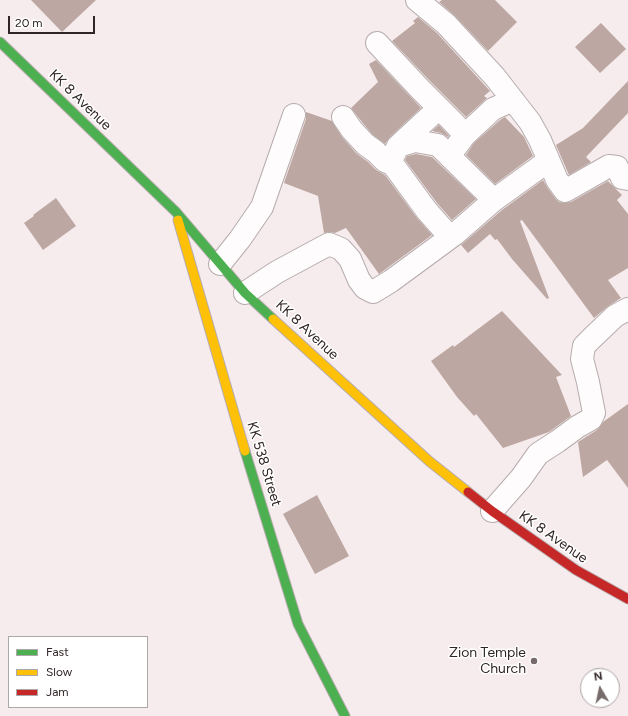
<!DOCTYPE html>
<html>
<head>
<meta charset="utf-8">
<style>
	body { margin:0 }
	#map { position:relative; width:628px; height:716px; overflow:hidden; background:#f7eced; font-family:Figtree,sans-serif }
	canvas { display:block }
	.legend { position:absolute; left:8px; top:636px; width:140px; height:72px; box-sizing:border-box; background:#fff; border:1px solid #aca7a8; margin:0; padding:5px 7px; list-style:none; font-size:12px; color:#302425 }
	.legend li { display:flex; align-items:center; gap:8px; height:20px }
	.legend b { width:20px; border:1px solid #aca7a8 }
	.north { position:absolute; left:580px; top:668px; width:40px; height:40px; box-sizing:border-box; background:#fff; border:1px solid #aca7a8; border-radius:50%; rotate:351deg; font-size:11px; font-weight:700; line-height:16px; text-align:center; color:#302425 }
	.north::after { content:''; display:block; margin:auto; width:14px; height:18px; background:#766a6b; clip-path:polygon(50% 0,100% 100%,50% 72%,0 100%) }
	.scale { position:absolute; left:8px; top:16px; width:87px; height:18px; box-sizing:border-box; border:2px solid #302425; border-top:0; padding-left:5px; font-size:12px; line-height:14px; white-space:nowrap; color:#302425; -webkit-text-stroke:3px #fff; paint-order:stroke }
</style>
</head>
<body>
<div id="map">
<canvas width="628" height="716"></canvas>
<ul class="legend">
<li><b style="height:5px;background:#4caf50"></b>Fast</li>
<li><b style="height:5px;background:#ffc107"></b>Slow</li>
<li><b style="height:5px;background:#c62828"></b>Jam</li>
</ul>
<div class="north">N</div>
<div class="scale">20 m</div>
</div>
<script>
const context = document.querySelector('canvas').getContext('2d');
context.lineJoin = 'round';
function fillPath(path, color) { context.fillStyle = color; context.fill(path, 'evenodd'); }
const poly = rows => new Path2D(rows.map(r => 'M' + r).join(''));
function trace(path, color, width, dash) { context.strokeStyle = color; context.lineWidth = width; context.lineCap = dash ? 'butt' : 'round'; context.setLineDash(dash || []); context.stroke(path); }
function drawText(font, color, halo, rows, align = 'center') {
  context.font = font + ' Figtree,sans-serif'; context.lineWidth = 3; context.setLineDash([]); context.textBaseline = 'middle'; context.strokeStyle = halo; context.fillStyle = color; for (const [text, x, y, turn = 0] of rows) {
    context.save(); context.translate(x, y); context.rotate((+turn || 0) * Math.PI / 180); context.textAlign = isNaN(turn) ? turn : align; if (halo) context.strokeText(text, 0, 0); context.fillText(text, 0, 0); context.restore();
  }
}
const building = poly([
	[31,0,96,0,62,32],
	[442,0,495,0,517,22,488,51,455,16,439,2],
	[418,17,437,33,490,91,484,96,487,98,466,117,429,80,392,41,415,23,413,21],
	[601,23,626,49,600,73,575,47],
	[376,60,421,108,390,137,385,144,373,135,362,122,351,108,378,82,369,64],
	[628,81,628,113,586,157,591,162,569,175,556,145,583,128],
	[306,112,332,121,342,137,356,153,368,162,376,170,385,175,417,218,432,235,379,274,346,228,335,233,329,232,324,233,318,196,284,183,306,119],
	[505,117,524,137,533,156,495,184,466,155,474,143,500,120],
	[439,125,449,136,448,137,441,133,432,131],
	[416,154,432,157,476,199,452,220,437,203,405,160,407,156],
	[543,180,547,187,555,198,559,202,565,203,571,202,608,181,622,195,617,200,628,214,628,268,608,280,621,298,607,307,594,318,522,220,520,221,549,298,547,299,512,259,497,239,495,240,490,234,468,253,461,245,502,210],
	[56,198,76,226,43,250,24,223,34,216,33,215],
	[502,311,562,375,556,377,571,416,549,432,503,448,476,414,474,416,457,397,431,361,453,345,454,347],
	[628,404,628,488,607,460,583,477,578,442,597,430,603,422],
	[317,495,349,556,315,574,283,514]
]);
const street = poly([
	[417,0,446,24,495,77,530,122,540,140,557,180,565,191,609,166,617,167,622,178,628,179],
	[377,43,420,89,453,122,465,135],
	[343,117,352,130,365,144,376,152,385,161,390,163,394,166,427,211,450,237],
	[398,146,439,108],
	[456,147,465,135,493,109,513,100],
	[390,163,398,146,415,141,438,145,494,200],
	[220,264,240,239,262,207,294,115],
	[245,293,277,272,329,244,341,249,350,259,359,280,365,288,373,292,391,281,455,234,494,200,548,161],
	[492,511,521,478,538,454,558,441,577,427,591,419,594,413,588,382,582,359,584,346,592,338,615,316,628,309]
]);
const fast = poly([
	[0,42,176,212,245,293,273,319],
	[245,451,298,624,345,716]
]);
const slow = poly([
	[178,220,245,451],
	[273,319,429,461,468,492]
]);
const jam = poly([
	[468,492,492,511,576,570,628,599]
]);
const markers = [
	[534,661,4,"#766a6b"]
];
const streetNames = [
	["KK 8 Avenue",80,100,44],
	["KK 8 Avenue",307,330,43],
	["KK 538 Street",264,464,73],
	["KK 8 Avenue",553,537,35]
];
const poiNames = [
	["Zion Temple",526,653],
	["Church",526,669]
];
fillPath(building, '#bca7a2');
trace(street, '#b6acad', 24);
trace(fast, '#b6acad', 11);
trace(slow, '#b6acad', 11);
trace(jam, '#b6acad', 11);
trace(street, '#fefcfc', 22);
trace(fast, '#4caf50', 9);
trace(slow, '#ffc107', 9);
trace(jam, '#c62828', 9);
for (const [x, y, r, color] of markers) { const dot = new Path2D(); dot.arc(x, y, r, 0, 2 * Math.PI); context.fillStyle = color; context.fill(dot); trace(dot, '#fff', 1.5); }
drawText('14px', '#302425', '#fff', streetNames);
drawText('14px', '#302425', '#fff', poiNames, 'right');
</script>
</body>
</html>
